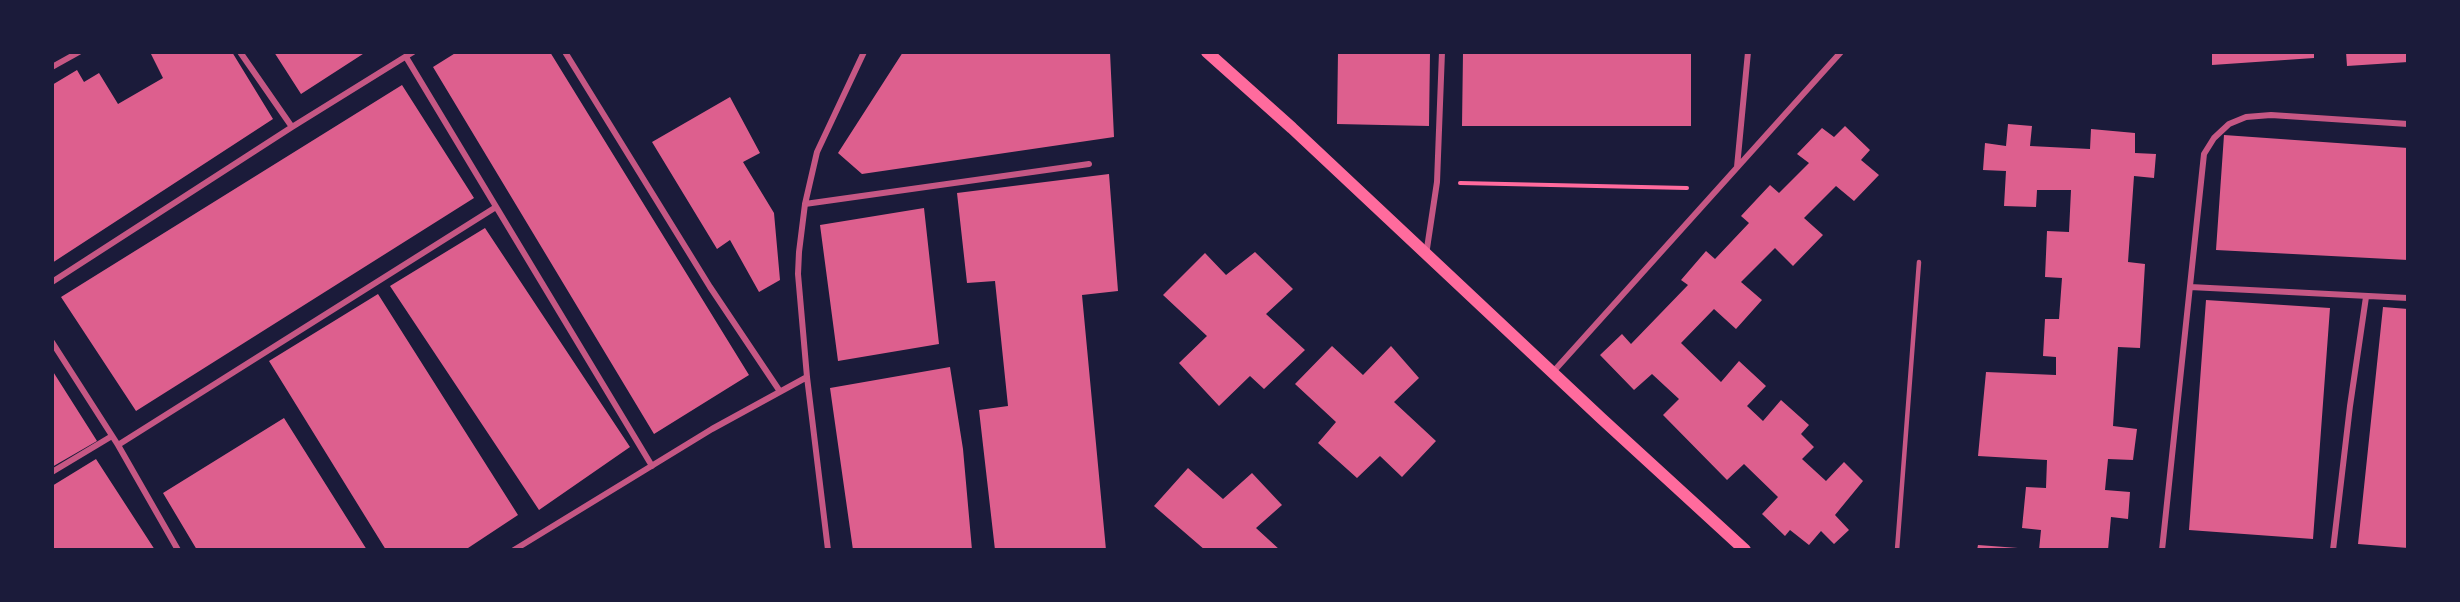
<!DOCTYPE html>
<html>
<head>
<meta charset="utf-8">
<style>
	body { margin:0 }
	#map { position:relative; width:2460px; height:602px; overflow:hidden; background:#1b1b3a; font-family:"Nunito Sans",sans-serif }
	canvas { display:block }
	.frame { position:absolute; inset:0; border:54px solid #1b1b3a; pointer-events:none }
</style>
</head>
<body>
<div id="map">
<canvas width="2460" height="602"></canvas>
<div class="frame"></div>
</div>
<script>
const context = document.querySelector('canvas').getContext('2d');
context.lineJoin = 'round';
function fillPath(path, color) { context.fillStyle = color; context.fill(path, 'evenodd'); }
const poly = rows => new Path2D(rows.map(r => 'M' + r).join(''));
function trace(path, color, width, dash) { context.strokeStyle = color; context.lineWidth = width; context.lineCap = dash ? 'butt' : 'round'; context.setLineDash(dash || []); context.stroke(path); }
const building = poly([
	[150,52,232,52,273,119,52,263,52,85,77,70,84,82,99,73,118,104,163,78],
	[274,52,366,52,301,94],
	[457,52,550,52,749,375,654,434,433,67],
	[903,52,1110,52,1114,137,862,174,838,153],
	[1338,52,1430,52,1429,126,1337,124],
	[1463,52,1691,52,1691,126,1462,126],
	[2212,52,2314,52,2314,58,2212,65],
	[2346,52,2408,52,2408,62,2347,66],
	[402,85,474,198,136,411,61,297],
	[730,97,760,153,743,162,774,213,780,280,759,292,730,240,717,249,652,142],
	[2008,124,2032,126,2030,146,2090,149,2091,129,2135,133,2135,153,2156,154,2154,178,2134,176,2128,262,2145,264,2140,348,2118,347,2113,426,2137,429,2133,460,2108,459,2105,490,2130,492,2128,519,2111,517,2108,550,2039,550,2041,530,2022,528,2026,487,2046,488,2047,460,1978,456,1986,372,2056,375,2056,357,2043,356,2045,319,2059,319,2062,278,2045,277,2047,231,2069,232,2071,190,2037,190,2036,207,2004,206,2006,171,1983,170,1985,143,2006,146],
	[1845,126,1870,150,1861,160,1879,175,1854,201,1836,186,1804,218,1823,235,1793,266,1775,248,1741,282,1762,300,1736,329,1714,309,1681,343,1721,382,1739,361,1766,386,1747,406,1763,421,1781,400,1809,425,1801,434,1814,447,1802,459,1826,481,1844,462,1863,481,1835,515,1849,530,1834,544,1821,531,1809,545,1790,530,1785,536,1762,514,1778,497,1744,464,1727,480,1663,415,1679,399,1652,374,1634,390,1600,355,1622,334,1631,344,1688,285,1681,280,1706,251,1715,259,1749,223,1741,216,1770,185,1779,193,1809,163,1797,154,1822,128,1834,137],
	[2224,135,2408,148,2408,260,2216,250],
	[1109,174,1118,291,1082,295,1106,550,995,550,979,410,1008,406,995,281,967,283,957,193],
	[924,208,939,344,838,361,820,225],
	[485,228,630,447,539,510,390,286],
	[1255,252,1293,289,1266,314,1305,350,1264,389,1250,376,1219,406,1179,363,1207,336,1163,295,1205,253,1226,275],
	[378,294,518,515,465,550,386,550,269,361],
	[2206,300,2330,308,2313,539,2189,530],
	[2383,307,2408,309,2408,548,2358,544],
	[1332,346,1363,375,1391,346,1419,378,1394,402,1436,441,1402,477,1380,456,1357,478,1318,443,1336,422,1295,384],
	[950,367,963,449,972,550,853,550,830,388],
	[52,370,97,441,52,467],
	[284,418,367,550,197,550,163,493],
	[96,459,155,550,52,550,52,486],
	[1188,468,1223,499,1252,473,1282,505,1256,528,1280,550,1205,550,1154,506],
	[1978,545,2018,548,2018,550,1977,550]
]);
const path = poly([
	[1460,183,1687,188]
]);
const service = poly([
	[1897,550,1919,262]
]);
const minor = poly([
	[240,52,292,127],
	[565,52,710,287,779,390],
	[406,57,652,466],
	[52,67,79,52],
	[1737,167,1748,52],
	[805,204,1089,164],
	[1426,255,1437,182,1442,52],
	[52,282,292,127,413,52],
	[2190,287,2408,298],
	[52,342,118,445,178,550],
	[1553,372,1841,52],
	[118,445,496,207],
	[52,472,112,436],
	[514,550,712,429,807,377],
	[828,550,807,377,798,274,799,252,805,204,817,152,864,52],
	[2162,550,2204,154,2214,138,2229,124,2246,117,2271,115,2408,124],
	[2333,550,2350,406,2366,297]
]);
const secondary = poly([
	[1207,52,1292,128,1602,419,1745,550]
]);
fillPath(building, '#dd5f8e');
trace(path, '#ff6b9d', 4);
trace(service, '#c65784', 4.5);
trace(minor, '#c65784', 6);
trace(secondary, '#ff6b9d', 12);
</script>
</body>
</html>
